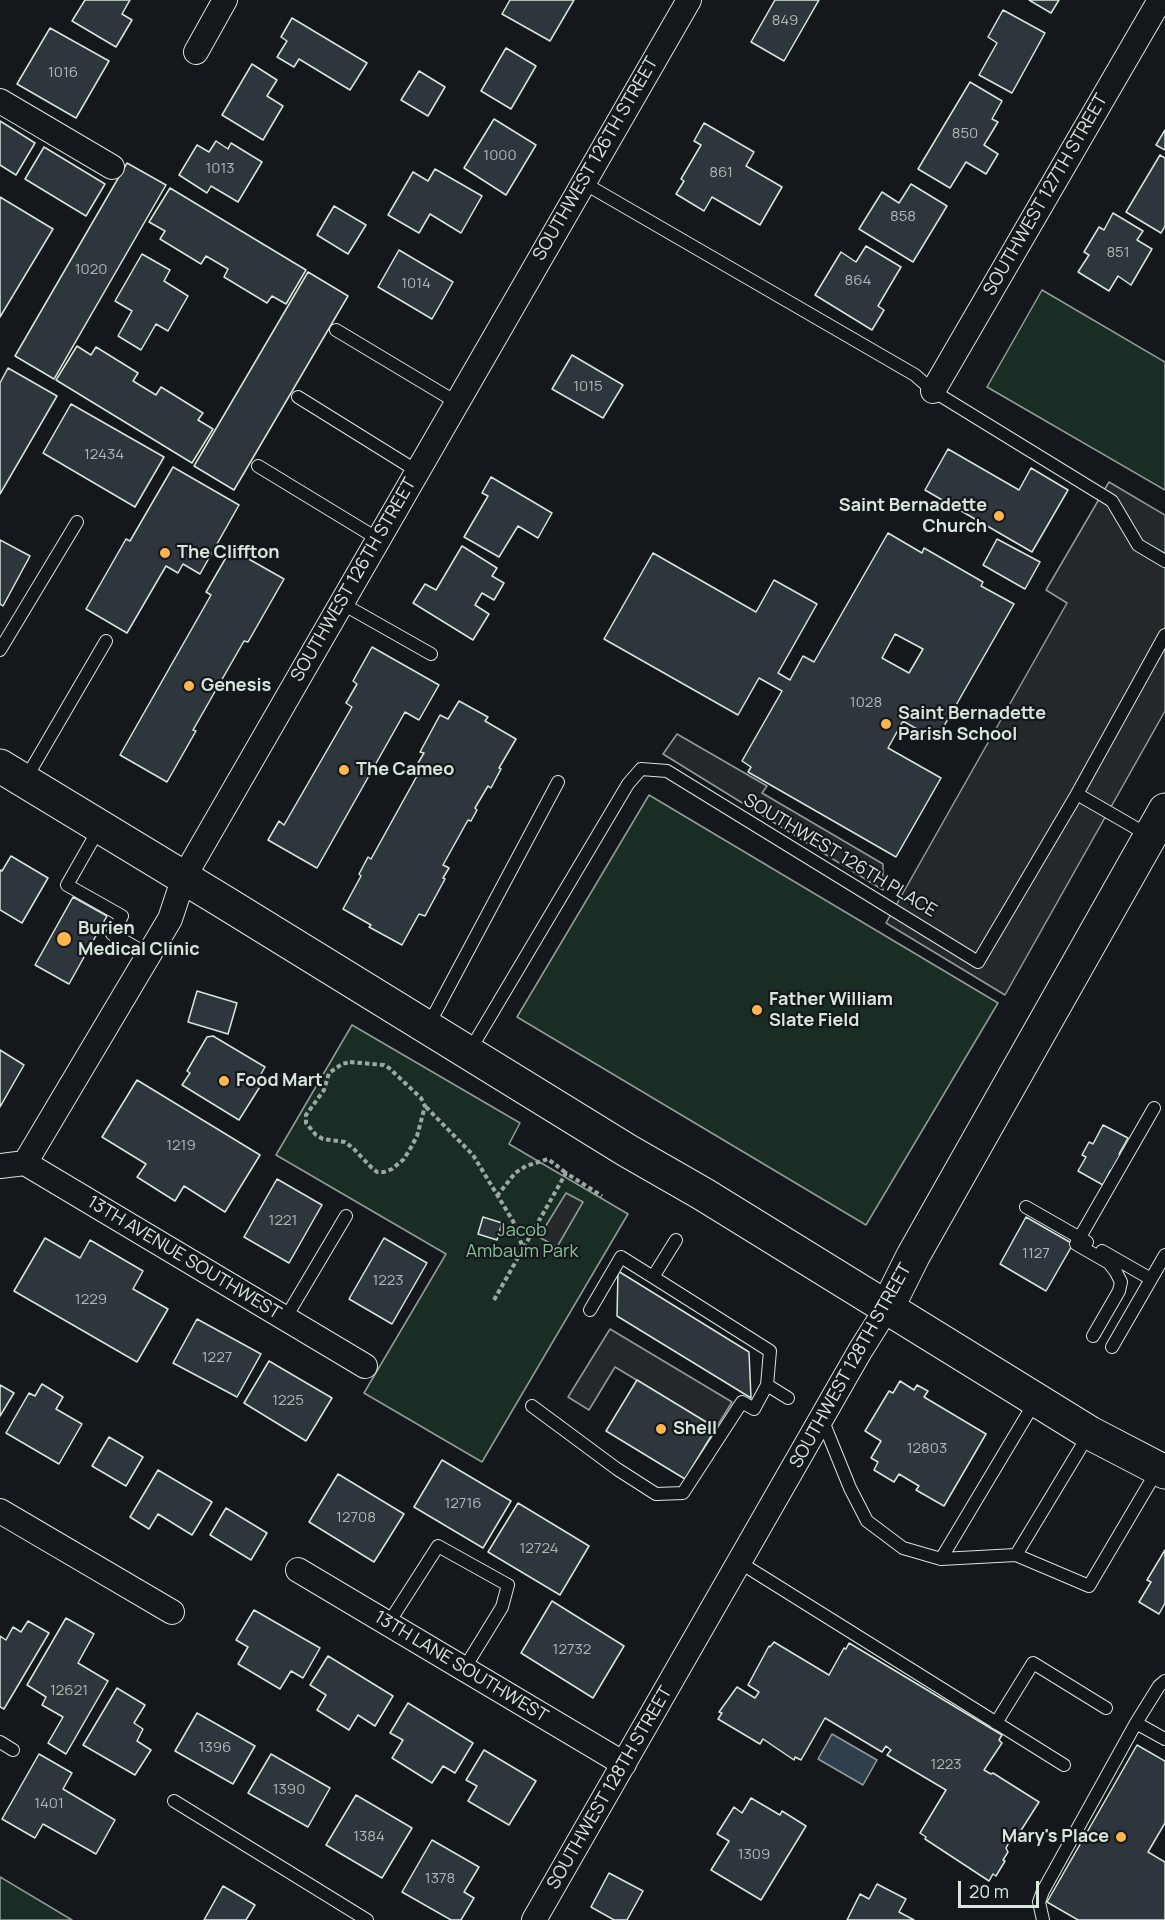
<!DOCTYPE html>
<html>
<head>
<meta charset="utf-8">
<style>
	body { margin:0 }
	#map { position:relative; width:1165px; height:1920px; overflow:hidden; background:#14181c; font-family:Manrope,sans-serif }
	canvas { display:block }
	.scale { position:absolute; left:958px; top:1881px; width:81px; height:27px; box-sizing:border-box; border:3px solid #d8e6dc; border-top:0; padding-left:8px; font-size:18px; line-height:21px; white-space:nowrap; color:#d8e6dc; -webkit-text-stroke:4px #14181c; paint-order:stroke }
</style>
</head>
<body>
<div id="map">
<canvas width="1165" height="1920"></canvas>
<div class="scale">20 m</div>
</div>
<script>
const context = document.querySelector('canvas').getContext('2d');
context.lineJoin = 'round';
function fillPath(path, color) { context.fillStyle = color; context.fill(path, 'evenodd'); }
const poly = rows => new Path2D(rows.map(r => 'M' + r).join(''));
function trace(path, color, width, dash) { context.strokeStyle = color; context.lineWidth = width; context.lineCap = dash ? 'butt' : 'round'; context.setLineDash(dash || []); context.stroke(path); }
function drawText(font, color, halo, rows, align = 'center') {
  context.font = font + ' Manrope,sans-serif'; context.lineWidth = 4.5; context.setLineDash([]); context.textBaseline = 'middle'; context.strokeStyle = halo; context.fillStyle = color; for (const [text, x, y, turn = 0] of rows) {
    context.save(); context.translate(x, y); context.rotate((+turn || 0) * Math.PI / 180); context.textAlign = isNaN(turn) ? turn : align; if (halo) context.strokeText(text, 0, 0); context.fillText(text, 0, 0); context.restore();
  }
}
const green = poly([
	[1042,290,1165,362,1165,490,987,387,1042,290],
	[649,795,998,1003,866,1225,517,1017,649,795],
	[352,1025,520,1123,509,1144,628,1214,482,1462,364,1393,446,1254,276,1155,352,1025],
	[0,1877,72,1920,0,1920,0,1877]
]);
const parking = poly([
	[1109,482,1165,515,1165,711,1005,995,886,923,1067,603,1046,590,1109,482],
	[677,734,767,786,762,793,883,864,883,890,663,754,677,734],
	[566,1193,583,1202,557,1247,539,1237,566,1193],
	[610,1329,732,1402,716,1428,615,1367,589,1410,568,1397,610,1329]
]);
const water = poly([
	[832,1734,877,1760,863,1785,818,1759,832,1734]
]);
const building = poly([
	[85,0,130,0,122,14,132,20,116,47,72,21,85,0],
	[510,0,574,0,550,41,502,14,510,0],
	[775,0,819,0,784,61,751,42,775,0],
	[1029,0,1059,0,1051,13,1029,0],
	[1003,10,1045,33,1012,93,979,75,997,43,988,37,1003,10],
	[292,18,367,63,350,90,299,59,294,67,277,57,287,41,281,37,292,18],
	[50,28,109,61,76,118,17,84,50,28],
	[506,48,536,66,511,109,481,91,506,48],
	[252,64,277,80,267,96,283,106,263,140,222,115,252,64],
	[419,71,445,87,428,116,401,100,419,71],
	[970,82,1002,101,992,119,998,122,984,145,998,154,986,174,966,162,950,188,918,169,970,82],
	[494,119,536,145,506,195,464,168,494,119],
	[0,121,35,143,16,175,0,165,0,121],
	[704,123,754,152,746,166,782,187,760,225,712,197,704,211,676,194,684,181,681,179,701,145,694,141,704,123],
	[1165,130,1165,150,1156,145,1165,130],
	[216,141,228,149,231,143,262,162,238,202,211,186,207,193,179,175,197,145,209,152,216,141],
	[44,147,105,184,86,216,25,179,44,147],
	[1160,155,1165,158,1165,226,1161,233,1126,212,1160,155],
	[127,163,166,185,54,379,15,356,127,163],
	[435,169,482,196,461,233,430,214,419,233,388,215,413,172,428,181,435,169],
	[911,184,947,206,913,262,859,229,882,192,899,203,911,184],
	[170,188,306,270,286,304,272,296,267,303,224,277,228,269,206,256,201,264,160,239,165,231,149,222,170,188],
	[0,197,53,229,0,317,0,197],
	[334,206,366,225,348,254,317,235,334,206],
	[1113,213,1143,231,1137,240,1152,249,1131,285,1118,276,1109,291,1078,272,1089,255,1084,252,1099,227,1104,230,1113,213],
	[866,246,901,267,878,306,884,310,872,330,815,295,841,252,856,262,866,246],
	[399,250,453,282,432,319,378,287,399,250],
	[142,254,170,270,164,281,188,296,168,331,156,324,141,350,118,336,132,311,115,301,142,254],
	[308,272,348,296,234,490,194,466,308,272],
	[77,346,91,355,96,347,138,373,133,381,156,395,161,387,203,413,198,420,213,429,192,463,56,380,77,346],
	[572,355,623,385,603,418,552,389,572,355],
	[8,368,57,396,0,494,0,383,8,368],
	[71,404,164,457,135,507,43,453,71,404],
	[948,449,1019,490,1031,468,1068,490,1032,552,925,490,948,449],
	[173,467,239,505,200,574,183,564,178,573,166,566,127,633,86,609,126,539,130,541,173,467],
	[491,477,552,513,538,538,518,526,499,557,464,537,488,496,482,493,491,477],
	[888,533,922,553,924,548,983,582,981,586,1014,604,936,740,903,721,888,748,941,778,896,857,748,772,751,767,742,761,782,691,759,678,738,715,604,639,653,553,756,612,774,580,817,604,778,673,790,680,803,656,814,662,888,533],
	[895,634,923,649,909,673,882,658,895,634],
	[997,539,1040,562,1025,589,983,565,997,539],
	[0,540,30,556,3,606,0,604,0,540],
	[462,546,497,568,492,576,504,583,494,600,482,593,475,605,489,614,473,640,413,603,425,584,436,590,462,546],
	[231,549,284,579,248,642,244,641,193,730,196,731,167,782,120,755,211,595,206,592,231,549],
	[372,647,439,685,419,720,405,712,317,868,268,840,279,821,284,825,352,707,346,703,357,684,353,681,372,647],
	[459,701,488,717,485,721,516,739,499,768,501,769,491,788,488,786,475,808,477,810,471,821,468,820,443,865,449,868,443,878,445,879,425,916,419,914,402,945,369,927,371,925,343,909,361,876,359,874,368,857,371,859,423,765,418,763,424,753,420,752,440,715,448,719,459,701],
	[11,856,48,878,22,923,0,910,0,870,2,871,11,856],
	[73,897,107,916,69,984,35,965,73,897],
	[197,991,237,1003,228,1034,188,1022,197,991],
	[213,1036,265,1067,261,1074,266,1077,239,1120,182,1085,190,1073,187,1071,207,1037,213,1036],
	[0,1050,24,1065,0,1107,0,1050],
	[137,1080,260,1155,225,1212,184,1186,175,1201,137,1177,146,1164,102,1137,137,1080],
	[1103,1125,1128,1138,1119,1154,1124,1156,1114,1174,1110,1171,1103,1185,1078,1171,1086,1157,1082,1155,1089,1142,1093,1144,1103,1125],
	[277,1179,322,1205,289,1263,244,1237,277,1179],
	[483,1217,502,1223,497,1240,478,1234,483,1217],
	[1026,1217,1073,1244,1046,1291,1000,1264,1026,1217],
	[45,1238,80,1258,90,1240,143,1271,133,1289,168,1309,137,1362,14,1291,45,1238],
	[384,1238,427,1263,392,1324,349,1299,384,1238],
	[618,1271,749,1352,751,1398,617,1316,618,1271],
	[197,1319,261,1354,237,1397,173,1363,197,1319],
	[269,1361,332,1398,306,1441,244,1403,269,1361],
	[637,1380,716,1428,685,1479,606,1431,637,1380],
	[900,1381,914,1390,917,1385,928,1391,924,1397,986,1434,944,1506,916,1490,919,1486,899,1474,894,1482,874,1470,878,1462,871,1458,881,1441,865,1431,889,1391,893,1393,900,1381],
	[42,1384,63,1397,56,1409,82,1424,59,1464,6,1433,29,1393,35,1396,42,1384],
	[0,1385,14,1393,0,1416,0,1385],
	[109,1437,143,1457,126,1486,92,1466,109,1437],
	[442,1460,511,1501,483,1548,414,1507,442,1460],
	[158,1470,212,1502,192,1535,158,1514,149,1529,130,1517,158,1470],
	[338,1474,404,1514,374,1562,309,1522,338,1474],
	[518,1503,589,1546,560,1595,488,1552,518,1503],
	[226,1508,267,1533,251,1560,210,1535,226,1508],
	[1165,1550,1165,1603,1159,1614,1139,1602,1151,1582,1147,1580,1165,1550],
	[552,1601,624,1646,593,1698,521,1653,552,1601],
	[254,1610,320,1648,303,1678,291,1671,280,1689,238,1664,248,1647,236,1640,254,1610],
	[66,1618,94,1634,78,1663,108,1681,66,1754,48,1743,63,1717,42,1705,46,1697,27,1685,66,1618],
	[28,1621,49,1633,4,1709,0,1707,0,1636,6,1640,13,1627,21,1632,28,1621],
	[774,1642,829,1675,844,1648,846,1649,849,1643,1002,1735,999,1740,1002,1743,984,1770,991,1774,993,1773,1039,1802,1013,1843,1010,1841,1006,1848,1008,1852,1003,1860,1005,1861,996,1876,993,1874,989,1881,925,1839,926,1837,920,1833,946,1790,887,1755,891,1750,886,1746,882,1752,825,1718,801,1760,795,1757,794,1760,763,1739,760,1744,718,1719,722,1713,719,1712,737,1687,755,1698,759,1692,748,1685,769,1646,770,1647,774,1642],
	[328,1656,393,1696,375,1726,358,1715,349,1730,317,1710,326,1695,310,1685,328,1656],
	[117,1688,145,1705,134,1723,143,1729,137,1741,151,1750,135,1775,83,1745,117,1688],
	[408,1703,473,1743,455,1773,443,1766,432,1783,392,1758,403,1740,390,1733,408,1703],
	[197,1713,255,1746,233,1784,175,1751,197,1713],
	[1137,1745,1165,1761,1165,1823,1148,1852,1165,1862,1165,1920,1078,1920,1047,1902,1137,1745],
	[484,1750,536,1781,509,1825,468,1801,477,1786,466,1780,484,1750],
	[39,1754,72,1773,63,1789,115,1820,96,1854,43,1824,35,1838,2,1819,39,1754],
	[271,1754,330,1788,308,1827,248,1793,271,1754],
	[356,1795,412,1828,382,1878,326,1845,356,1795],
	[751,1798,780,1815,782,1811,806,1826,761,1900,711,1870,729,1841,717,1834,734,1807,742,1813,751,1798],
	[432,1840,479,1867,464,1892,474,1898,461,1920,451,1920,402,1892,432,1840],
	[609,1873,643,1891,627,1920,614,1920,591,1907,609,1873],
	[877,1884,906,1899,899,1912,914,1920,847,1920,860,1894,869,1899,877,1884],
	[223,1886,255,1905,246,1920,204,1920,223,1886]
]);
const path = poly([
	[350,1062,384,1065,389,1068,421,1098,425,1106,417,1136,410,1149,404,1159,392,1169,384,1172,377,1172,371,1167,353,1148,345,1142,323,1139,316,1135,306,1123,306,1115,324,1090,329,1073,342,1064,350,1062],
	[426,1107,473,1155,513,1221,523,1248],
	[497,1196,515,1173,526,1166,548,1159,566,1173],
	[494,1300,566,1173,602,1196]
]);
const service = poly([
	[582,182,915,375,933,391,1112,501,1138,545,1165,561],
	[336,330,456,402],
	[298,397,417,471],
	[258,466,378,539],
	[341,603,431,654],
	[0,650,77,522],
	[25,780,106,641],
	[1077,794,1148,835],
	[100,827,67,885,122,916,112,934,149,955],
	[428,1026,558,782],
	[469,1052,628,784,641,769,667,771,978,962,1077,794,1165,635],
	[1026,1207,1087,1242],
	[1102,1251,1151,1279],
	[590,1310,621,1257,653,1277,676,1240],
	[285,1319,346,1216],
	[1093,1336,1119,1291,1121,1282,1116,1272,1109,1263,1076,1244,1154,1108],
	[1112,1347,1165,1255],
	[767,1385,788,1398],
	[532,1406,617,1469,656,1494,683,1493,742,1402,754,1409,767,1385,770,1351,653,1277],
	[822,1419,850,1488,867,1521,903,1548,941,1559,1016,1555,1089,1434],
	[1016,1555,1089,1586,1158,1469],
	[941,1559,1036,1400],
	[739,1562,1064,1765],
	[388,1624,438,1546,508,1585,502,1607,464,1669],
	[1165,1681,1159,1686,1136,1723,1165,1739],
	[996,1723,1033,1663,1106,1708],
	[0,1742,13,1750],
	[174,1801,367,1920],
	[1043,1920,1039,1902,1043,1891,1136,1723]
]);
const minor = poly([
	[196,52,225,0],
	[0,101,112,167],
	[933,391,1160,0],
	[25,1163,170,919,184,877,689,0],
	[0,1166,25,1163,365,1366],
	[0,1511,172,1612],
	[298,1570,624,1764],
	[534,1920,860,1351,887,1308]
]);
const secondary = poly([
	[0,766,224,902,628,1151,703,1194,1090,1433,1165,1472],
	[887,1308,913,1256,1165,810]
]);
const markers = [
	[999,516,6,"#ffb74d"],
	[165,553,6,"#ffb74d"],
	[189,686,6,"#ffb74d"],
	[886,724,6,"#ffb74d"],
	[344,770,6,"#ffb74d"],
	[64,939,8,"#ffb74d"],
	[757,1010,6,"#ffb74d"],
	[224,1081,6,"#ffb74d"],
	[661,1429,6,"#ffb74d"],
	[1121,1837,6,"#ffb74d"]
];
const numberNames = [
	["849",785,21],
	["1016",63,73],
	["850",965,134],
	["1000",500,156],
	["1013",220,169],
	["861",721,173],
	["858",903,217],
	["851",1118,253],
	["1020",91,270],
	["864",858,281],
	["1014",416,284],
	["1015",588,387],
	["12434",104,455],
	["1028",866,703],
	["1219",181,1146],
	["1221",283,1221],
	["1127",1036,1254],
	["1223",388,1281],
	["1229",91,1300],
	["1227",217,1358],
	["1225",288,1401],
	["12803",927,1449],
	["12716",463,1504],
	["12708",356,1518],
	["12724",539,1549],
	["12732",572,1650],
	["12621",69,1691],
	["1396",215,1748],
	["1223",946,1765],
	["1390",289,1790],
	["1401",49,1804],
	["1384",369,1837],
	["1309",754,1855],
	["1378",440,1879]
];
const streetNames = [
	["SOUTHWEST 126TH STREET",596,159,-60],
	["SOUTHWEST 127TH STREET",1046,195,-60],
	["SOUTHWEST 126TH STREET",354,580,-60],
	["SOUTHWEST 126TH PLACE",840,856,31],
	["13TH AVENUE SOUTHWEST",184,1258,31],
	["SOUTHWEST 128TH STREET",851,1366,-61],
	["13TH LANE SOUTHWEST",461,1667,31],
	["SOUTHWEST 128TH STREET",610,1788,-60]
];
const poiNames = [
	["Saint Bernadette",987,506,"right"],
	["Church",987,527,"right"],
	["The Cliffton",177,553],
	["Genesis",201,686],
	["Saint Bernadette",898,714],
	["Parish School",898,735],
	["The Cameo",356,770],
	["Burien",78,929],
	["Medical Clinic",78,950],
	["Father William",769,1000],
	["Slate Field",769,1021],
	["Food Mart",236,1081],
	["Shell",673,1429],
	["Mary's Place",1109,1837,"right"]
];
const parkNames = [
	["Jacob",522,1231],
	["Ambaum Park",522,1252]
];
fillPath(green, '#1a2d24');
trace(green, '#939e99', 1.5);
fillPath(parking, '#24282b');
trace(parking, '#939e99', 1.5);
fillPath(water, '#2f3f4d');
trace(water, '#939e99', 1.5);
fillPath(building, '#2c363c');
trace(building, '#d8e6dc', 1.5);
trace(service, '#d8e6dc', 14);
trace(minor, '#d8e6dc', 26);
trace(secondary, '#d8e6dc', 35);
trace(path, '#9da8a2', 4, [4.5, 3]);
trace(service, '#14181c', 12);
trace(minor, '#14181c', 24);
trace(secondary, '#14181c', 33);
for (const [x, y, r, color] of markers) { const dot = new Path2D(); dot.arc(x, y, r, 0, 2 * Math.PI); context.fillStyle = color; context.fill(dot); trace(dot, '#14181c', 2); }
drawText('15px', '#adbab4', null, numberNames);
drawText('18px', '#d8e6dc', '#14181c', streetNames);
drawText('bold 18px', '#d8e6dc', '#14181c', poiNames, 'left');
drawText('18px', '#8ac095', '#14181c', parkNames);
</script>
</body>
</html>
